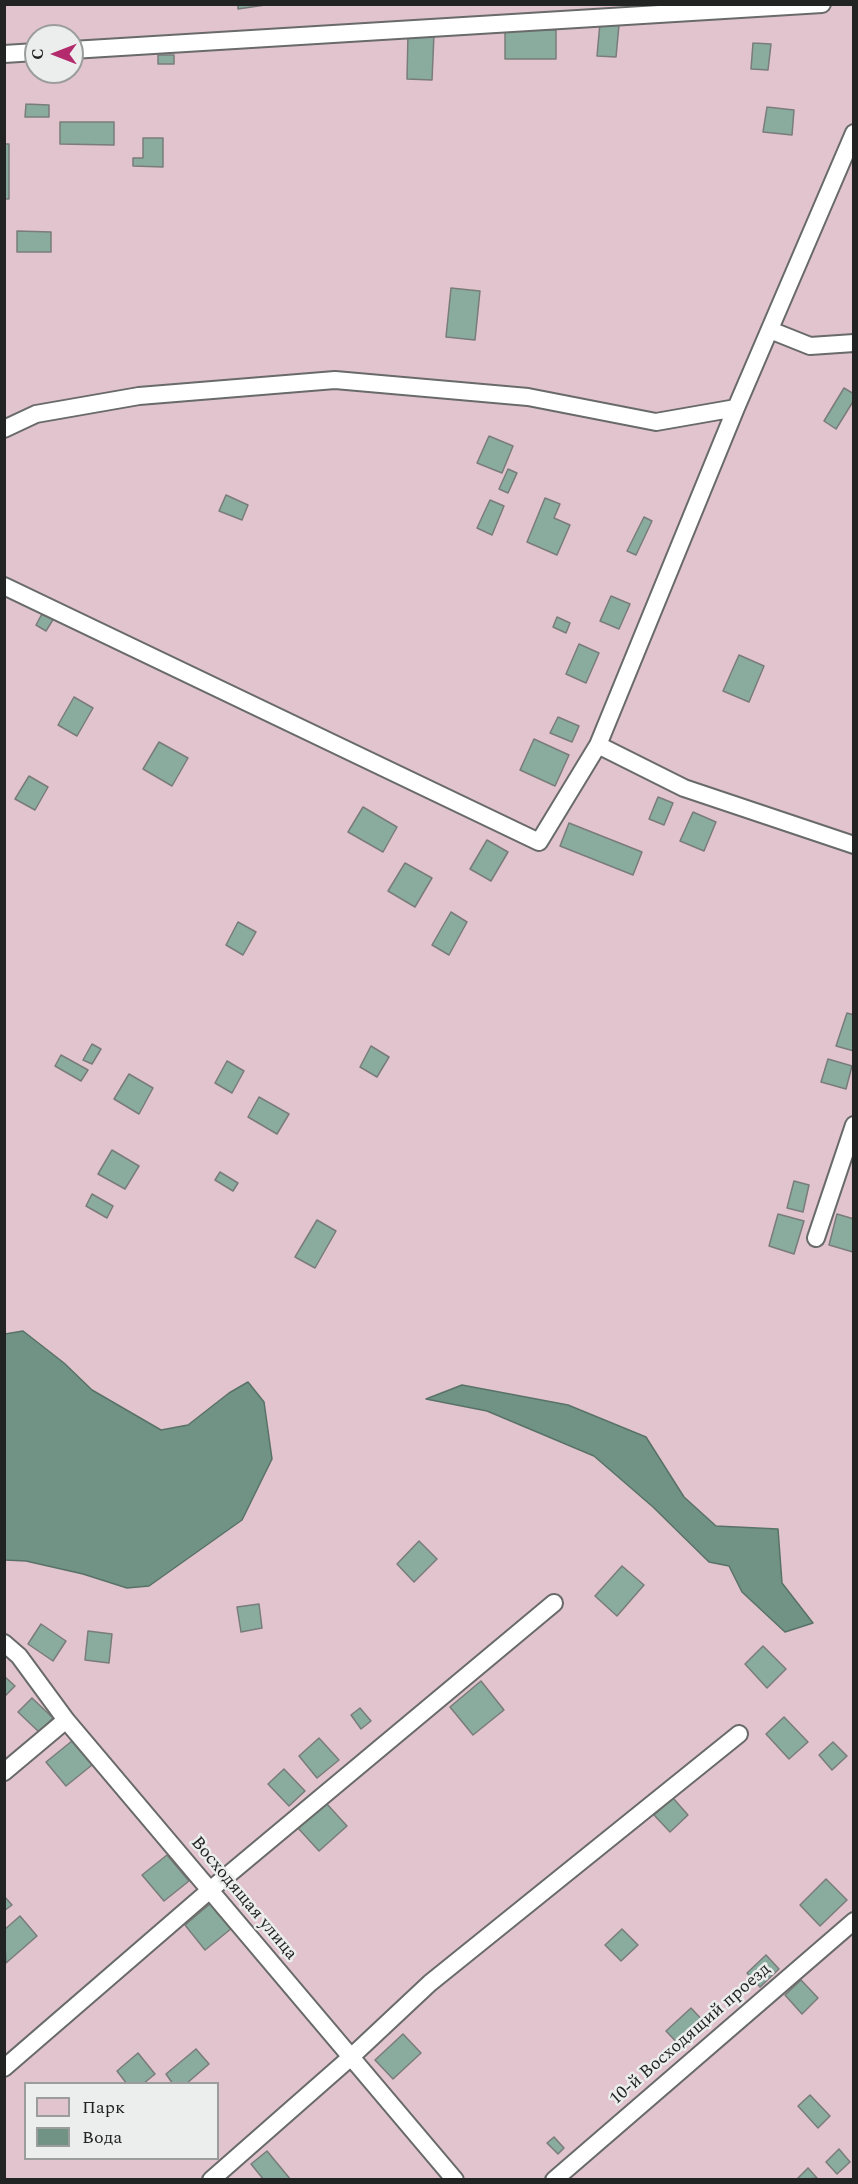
<!DOCTYPE html>
<html>
<head>
<meta charset="utf-8">
<style>
	body { margin:0 }
	#map { position:relative; width:858px; height:2184px; overflow:hidden; background:#dee1e0; font-family:Spectral,serif }
	canvas { display:block }
	.frame { position:absolute; inset:0; border:6px solid #222423; pointer-events:none }
	.legend { position:absolute; left:24px; top:2082px; width:195px; height:78px; box-sizing:border-box; background:#ebeeed; border:2px solid #9b9d9c; margin:0; padding:8px 10px; list-style:none; font-size:18px; color:#222423 }
	.legend li { display:flex; align-items:center; gap:12px; height:30px }
	.legend b { width:30px; border:2px solid #9b9d9c }
	.north { position:absolute; left:24px; top:24px; width:60px; height:60px; box-sizing:border-box; background:#ebeeed; border:2px solid #9b9d9c; border-radius:50%; rotate:270deg; font-size:16px; font-weight:700; line-height:24px; text-align:center; color:#222423 }
	.north::after { content:''; display:block; margin:auto; width:21px; height:27px; background:#b32b6d; clip-path:polygon(50% 0,100% 100%,50% 72%,0 100%) }
</style>
</head>
<body>
<div id="map">
<canvas width="858" height="2184"></canvas>
<div class="frame"></div>
<ul class="legend">
<li><b style="height:16px;background:#e2c4ce"></b>Парк</li>
<li><b style="height:16px;background:#719385"></b>Вода</li>
</ul>
<div class="north">С</div>
</div>
<script>
const context = document.querySelector('canvas').getContext('2d');
context.lineJoin = 'round';
function fillPath(path, color) { context.fillStyle = color; context.fill(path, 'evenodd'); }
const poly = rows => new Path2D(rows.map(r => 'M' + r).join(''));
function trace(path, color, width, dash) { context.strokeStyle = color; context.lineWidth = width; context.lineCap = dash ? 'butt' : 'round'; context.setLineDash(dash || []); context.stroke(path); }
function drawText(font, color, halo, rows, align = 'center') {
  context.font = font + ' Spectral,serif'; context.lineWidth = 5; context.setLineDash([]); context.textBaseline = 'middle'; context.strokeStyle = halo; context.fillStyle = color; for (const [text, x, y, turn = 0] of rows) {
    context.save(); context.translate(x, y); context.rotate((+turn || 0) * Math.PI / 180); context.textAlign = isNaN(turn) ? turn : align; if (halo) context.strokeText(text, 0, 0); context.fillText(text, 0, 0); context.restore();
  }
}
const green = poly([
	[5,5,853,5,853,2179,5,2180],
	[36,36,72,36,72,72,36,72],
	[26,2084,218,2084,218,2158,26,2158]
]);
const water = poly([
	[23,1331,64,1363,92,1390,161,1430,188,1425,229,1393,248,1382,264,1402,272,1459,242,1520,149,1586,127,1588,83,1574,26,1561,5,1560,5,1334,23,1331],
	[462,1385,568,1405,646,1437,684,1497,716,1526,778,1529,782,1583,813,1623,785,1632,742,1592,729,1566,709,1562,653,1507,594,1456,487,1411,426,1399,462,1385]
]);
const building = poly([
	[238,4,272,4,238,9,238,4],
	[600,23,619,25,616,57,597,56,600,23],
	[505,30,556,30,556,59,505,59,505,30],
	[408,33,434,34,432,80,407,79,408,33],
	[753,43,771,44,768,70,751,69,753,43],
	[158,55,174,55,174,64,158,64,158,55],
	[26,104,49,105,49,117,25,117,26,104],
	[767,107,794,110,792,135,763,132,767,107],
	[60,122,114,122,114,145,60,144,60,122],
	[143,138,163,138,163,167,133,166,133,158,143,158,143,138],
	[4,144,9,144,9,199,4,199,4,144],
	[17,231,51,232,51,252,17,252,17,231],
	[451,288,480,291,475,340,446,337,451,288],
	[844,388,854,394,854,400,836,429,824,421,844,388],
	[489,436,513,446,502,473,477,463,489,436],
	[508,469,517,473,508,493,499,489,508,469],
	[226,495,248,505,242,520,219,511,226,495],
	[545,498,560,504,554,518,570,525,557,555,527,542,545,498],
	[490,500,504,506,492,535,477,528,490,500],
	[644,517,652,521,636,555,627,551,644,517],
	[611,596,630,604,619,629,600,621,611,596],
	[43,612,54,618,46,631,36,625,43,612],
	[557,617,570,623,566,633,553,627,557,617],
	[579,644,599,653,586,683,566,674,579,644],
	[739,655,764,666,749,702,723,691,739,655],
	[74,697,93,708,77,736,58,725,74,697],
	[558,717,579,726,572,742,550,733,558,717],
	[534,739,569,755,555,786,520,770,534,739],
	[159,742,188,758,172,786,143,769,159,742],
	[29,776,48,787,35,810,15,799,29,776],
	[658,797,673,803,664,825,649,819,658,797],
	[363,807,397,827,383,852,348,832,363,807],
	[693,812,716,822,704,851,680,841,693,812],
	[569,823,642,852,633,875,560,846,569,823],
	[487,840,508,852,491,881,470,869,487,840],
	[405,863,432,878,415,907,388,891,405,863],
	[451,912,467,922,449,955,432,945,451,912],
	[238,922,256,932,243,955,226,945,238,922],
	[847,1013,854,1015,854,1051,836,1046,847,1013],
	[92,1044,101,1049,92,1064,83,1060,92,1044],
	[371,1046,389,1057,377,1077,360,1067,371,1046],
	[61,1055,88,1070,81,1081,55,1066,61,1055],
	[828,1059,852,1066,846,1089,821,1082,828,1059],
	[227,1061,244,1071,232,1093,215,1083,227,1061],
	[129,1074,153,1088,139,1114,114,1099,129,1074],
	[259,1097,289,1114,277,1134,248,1117,259,1097],
	[112,1150,139,1166,125,1189,98,1174,112,1150],
	[220,1172,238,1183,233,1191,215,1180,220,1172],
	[794,1181,809,1185,803,1212,787,1208,794,1181],
	[92,1194,113,1206,107,1218,86,1206,92,1194],
	[778,1214,804,1221,794,1254,769,1246,778,1214],
	[837,1214,854,1219,853,1252,829,1245,837,1214],
	[317,1220,336,1231,315,1268,295,1257,317,1220],
	[419,1541,437,1559,414,1582,397,1564,419,1541],
	[622,1566,644,1585,617,1616,595,1596,622,1566],
	[259,1604,262,1628,241,1632,237,1607,259,1604],
	[41,1624,66,1641,53,1661,28,1644,41,1624],
	[88,1631,112,1634,109,1663,85,1660,88,1631],
	[763,1646,786,1669,767,1688,745,1664,763,1646],
	[4,1676,15,1686,4,1697,4,1676],
	[481,1681,504,1710,473,1735,450,1707,481,1681],
	[32,1698,53,1718,39,1732,18,1712,32,1698],
	[360,1708,371,1721,361,1729,351,1715,360,1708],
	[784,1717,808,1742,789,1759,766,1734,784,1717],
	[319,1738,339,1760,317,1778,299,1756,319,1738],
	[72,1741,92,1765,66,1786,46,1762,72,1741],
	[833,1742,847,1756,832,1770,819,1755,833,1742],
	[284,1769,305,1791,289,1806,268,1784,284,1769],
	[673,1798,688,1815,670,1832,654,1815,673,1798],
	[326,1803,347,1826,319,1851,298,1828,326,1803],
	[167,1855,189,1881,164,1901,142,1875,167,1855],
	[826,1879,847,1900,820,1926,800,1905,826,1879],
	[4,1896,12,1905,4,1911,4,1896],
	[211,1903,232,1928,205,1950,185,1925,211,1903],
	[20,1916,37,1936,6,1963,4,1930,20,1916],
	[622,1929,638,1945,621,1961,605,1945,622,1929],
	[766,1955,779,1969,760,1987,747,1973,766,1955],
	[801,1980,818,1998,802,2014,785,1995,801,1980],
	[691,2008,707,2025,683,2049,666,2031,691,2008],
	[403,2034,421,2053,393,2079,375,2060,403,2034],
	[196,2049,209,2064,186,2084,173,2084,166,2074,196,2049],
	[138,2053,155,2074,143,2084,127,2084,117,2071,138,2053],
	[810,2095,830,2116,818,2128,798,2106,810,2095],
	[554,2137,564,2148,558,2154,547,2143,554,2137],
	[839,2149,850,2162,837,2174,826,2162,839,2149],
	[267,2151,291,2180,264,2180,251,2164,267,2151],
	[808,2168,817,2178,797,2180,797,2179,808,2168]
]);
const lane = poly([
	[72,50,822,4],
	[4,54,36,52],
	[770,330,810,346,854,343],
	[4,429,36,414,139,396,335,380,528,397,656,422,736,408],
	[4,586,539,842,598,745,736,408,854,133],
	[598,745,684,788,854,845],
	[816,1238,854,1125],
	[4,1643,19,1656,66,1720,455,2180],
	[4,1772,66,1720],
	[4,2068,210,1890,554,1603],
	[211,2180,351,2057,430,1983,739,1734],
	[554,2180,854,1921]
]);
const streetNames = [
	["Восходящая улица",243,1899,50],
	["10-й Восходящий проезд",691,2035,-41]
];
fillPath(green, '#e2c4ce');
fillPath(water, '#719385');
trace(water, '#597268', 1.5);
fillPath(building, '#89ac9e');
trace(building, '#797c7b', 1.5);
trace(lane, '#686b69', 20);
trace(lane, '#fff', 16);
drawText('18px', '#222423', '#ebeeed', streetNames);
</script>
</body>
</html>
